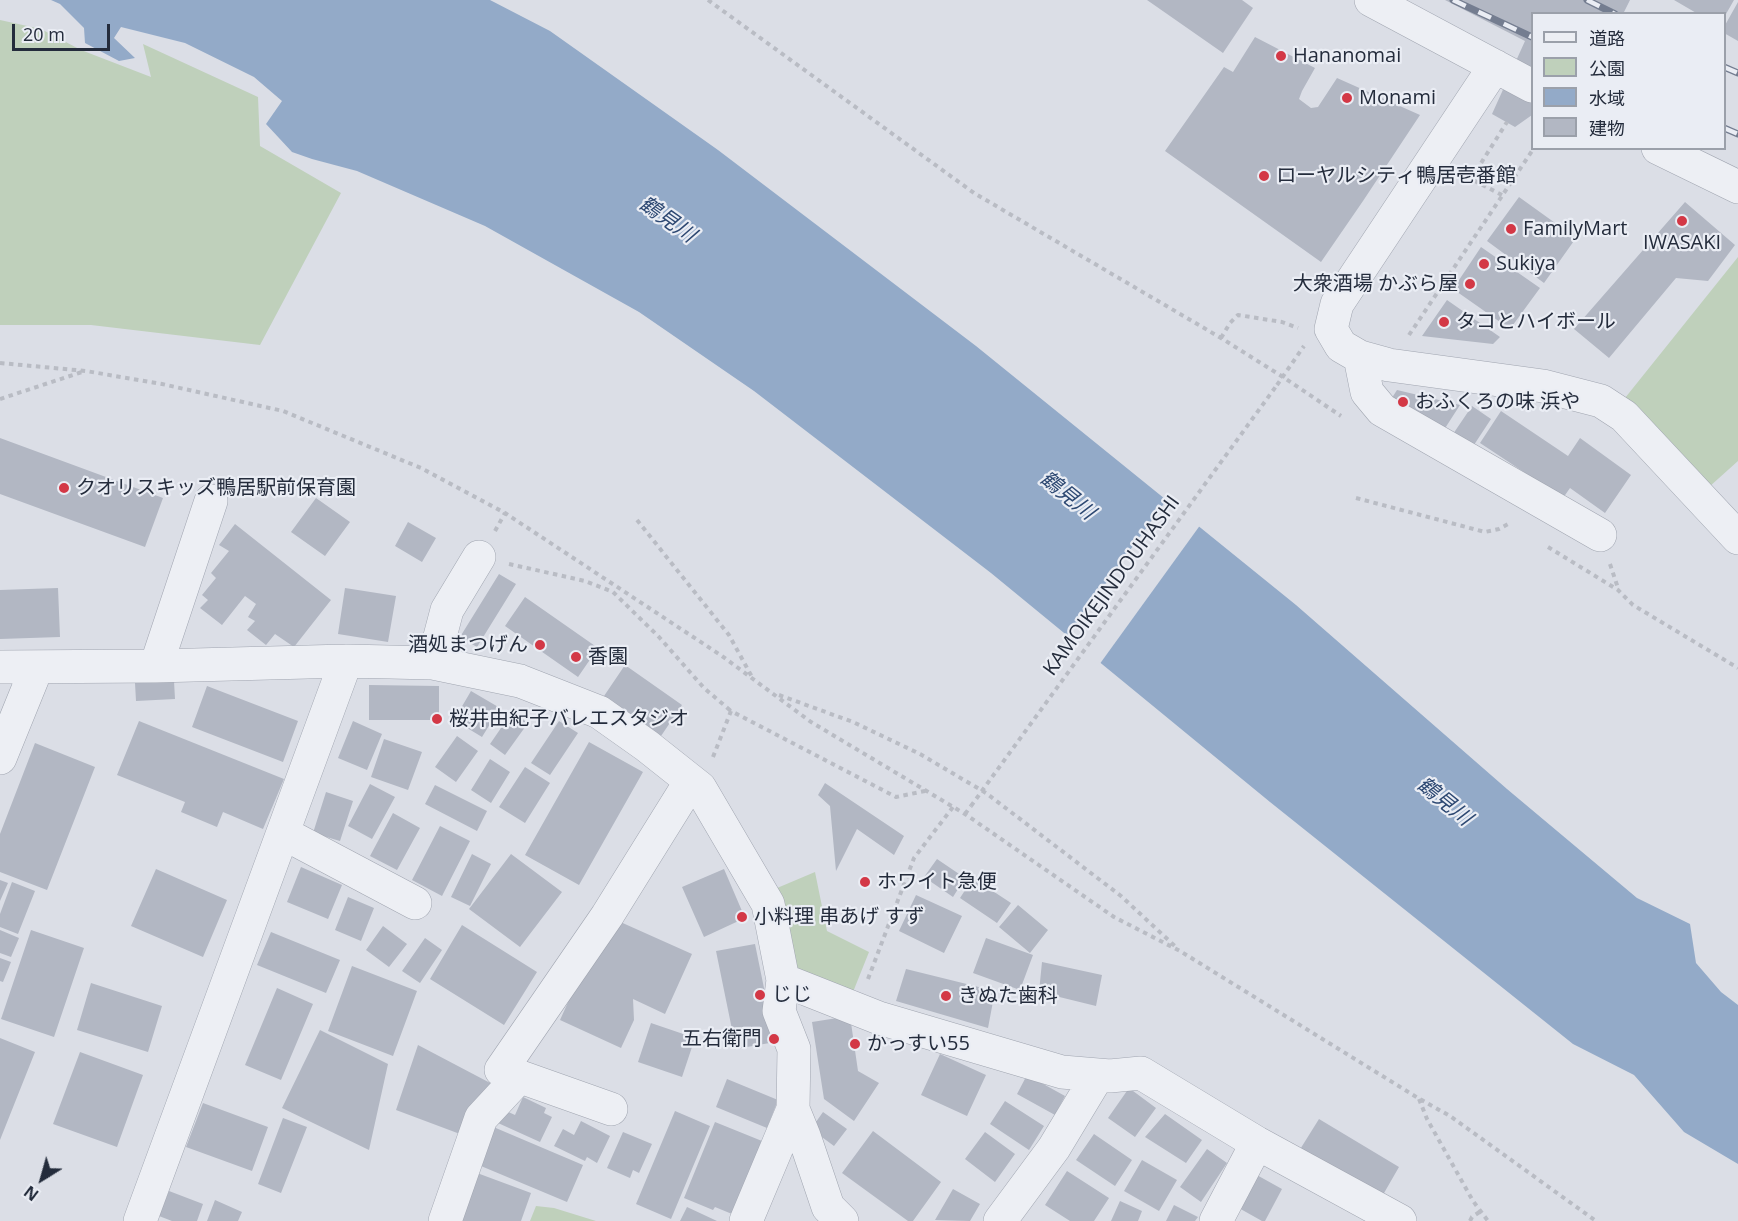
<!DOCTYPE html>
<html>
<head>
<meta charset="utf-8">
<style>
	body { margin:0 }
	#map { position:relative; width:1738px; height:1221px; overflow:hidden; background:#dbdee6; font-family:"Open Sans","Noto Sans JP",sans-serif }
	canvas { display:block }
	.legend { position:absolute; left:1531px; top:12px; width:195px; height:138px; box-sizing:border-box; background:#eaedf4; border:2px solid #9ba0aa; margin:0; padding:8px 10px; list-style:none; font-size:18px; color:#242c3c }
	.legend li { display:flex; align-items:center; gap:12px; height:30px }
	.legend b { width:30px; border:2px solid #9ba0aa }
	.north { position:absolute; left:12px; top:1149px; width:60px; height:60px; -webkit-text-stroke:4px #eaedf4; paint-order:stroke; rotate:217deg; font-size:16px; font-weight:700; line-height:24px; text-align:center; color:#242c3c }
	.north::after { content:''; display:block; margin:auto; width:21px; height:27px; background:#242c3c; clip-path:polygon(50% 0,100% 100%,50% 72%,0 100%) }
	.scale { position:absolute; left:12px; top:24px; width:98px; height:27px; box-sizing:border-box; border:3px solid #242c3c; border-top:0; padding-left:8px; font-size:18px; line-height:21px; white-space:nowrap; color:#242c3c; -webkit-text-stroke:4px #eaedf4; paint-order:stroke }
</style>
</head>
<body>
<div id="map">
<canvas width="1738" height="1221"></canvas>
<ul class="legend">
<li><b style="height:8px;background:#edeff4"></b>道路</li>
<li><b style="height:16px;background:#bfd0bb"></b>公園</li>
<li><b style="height:16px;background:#93aac8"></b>水域</li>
<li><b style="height:16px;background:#b2b7c3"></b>建物</li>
</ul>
<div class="north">N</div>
<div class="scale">20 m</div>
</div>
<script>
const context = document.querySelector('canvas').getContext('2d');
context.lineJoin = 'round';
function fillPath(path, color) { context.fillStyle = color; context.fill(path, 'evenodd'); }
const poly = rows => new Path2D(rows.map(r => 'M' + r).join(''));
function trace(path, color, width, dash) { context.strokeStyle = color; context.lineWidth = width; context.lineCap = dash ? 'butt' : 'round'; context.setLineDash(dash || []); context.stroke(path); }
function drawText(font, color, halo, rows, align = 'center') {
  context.font = font + ' "Open Sans","Noto Sans JP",sans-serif'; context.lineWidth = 4.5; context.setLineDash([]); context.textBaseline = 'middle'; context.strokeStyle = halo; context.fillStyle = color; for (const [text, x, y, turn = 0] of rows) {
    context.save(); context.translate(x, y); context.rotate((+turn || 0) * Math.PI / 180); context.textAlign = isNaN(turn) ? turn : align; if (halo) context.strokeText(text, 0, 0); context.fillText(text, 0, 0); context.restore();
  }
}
const green = poly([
	[0,20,41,29,81,50,151,77,143,44,258,97,260,146,341,193,260,345,91,325,0,325],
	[1738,257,1738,461,1709,487,1625,398],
	[815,872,827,931,869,952,851,997,793,976,770,891],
	[536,1206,554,1208,596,1221,530,1221]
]);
const water = poly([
	[51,0,490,0,550,31,718,150,976,346,1296,605,1507,789,1637,898,1690,924,1696,963,1721,992,1738,1005,1738,1164,1684,1132,1634,1075,1573,1044,1270,802,991,573,754,391,639,312,485,226,357,171,312,159,292,152,266,124,282,101,254,77,185,43,121,27,114,38,135,58,119,61,85,43,84,28,60,4]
]);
const pier = poly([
	[1168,498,1201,524,1099,665,1066,638]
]);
const building = poly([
	[1147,0,1242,0,1253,8,1223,53],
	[1445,0,1630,0,1623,14,1532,14,1532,115,1515,127,1492,114,1525,41],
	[1674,0,1734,0,1726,14,1698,14],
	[1738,2,1738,41,1724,33,1724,27],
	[1255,37,1315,68,1302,91,1299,99,1311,108,1318,107,1337,78,1420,115,1363,201,1321,262,1165,151,1224,67,1233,72],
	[1519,197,1576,238,1544,283,1487,241],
	[1685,202,1735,245,1708,281,1676,278,1609,358,1574,329],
	[1481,247,1540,288,1510,329,1453,289],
	[1447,300,1500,337,1493,344,1422,336],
	[1397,390,1460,405,1440,436,1388,404],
	[1472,406,1491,419,1470,451,1451,437],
	[1501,411,1568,456,1580,438,1631,475,1605,513,1570,488,1563,498,1480,443],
	[0,438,163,498,145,547,0,494],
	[316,498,350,522,325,556,291,532],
	[408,522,436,538,422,562,395,546],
	[235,524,331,600,294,647,275,634,266,645,247,630,255,621,248,617,256,604,245,596,222,625,200,608,208,600,202,595,216,578,211,573,229,551,219,545],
	[499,574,516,584,477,647,460,637],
	[58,588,60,637,0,639,0,590],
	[345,588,396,596,388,642,338,634],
	[525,597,598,648,578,677,505,626],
	[625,665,682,705,661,736,604,696],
	[174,681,175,699,136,701,135,683],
	[369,685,439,686,439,720,369,720],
	[207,686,298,721,283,762,192,727],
	[471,691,500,708,482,737,454,720],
	[512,712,528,723,505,755,490,744],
	[139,721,284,779,263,829,223,812,217,827,181,812,185,802,117,775],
	[353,721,382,734,367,770,338,758],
	[559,721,578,733,550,775,531,763],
	[457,736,478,751,456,782,435,767],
	[384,739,422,752,408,790,371,777],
	[589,742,643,772,579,885,525,855],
	[35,743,95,767,47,890,0,872,0,834],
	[490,759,510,772,491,803,471,790],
	[525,767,550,783,525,823,499,807],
	[825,783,904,836,894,855,857,829,836,871,830,806,818,795],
	[370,784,395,797,372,839,348,826],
	[435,785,487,811,477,831,425,804],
	[326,792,353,801,340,841,313,833],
	[393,813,420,828,397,870,370,856],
	[440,826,470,841,442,896,412,880],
	[472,854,491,864,470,906,451,897],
	[511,854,562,892,520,947,469,909],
	[937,859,965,878,953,897,924,877],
	[301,867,342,885,328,919,287,902],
	[156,869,227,900,203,957,131,926],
	[724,869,745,918,704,937,682,887],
	[973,878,1011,903,997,923,960,898],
	[0,880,8,883,0,901],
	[12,882,35,891,18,934,0,927,0,914],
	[916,895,962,916,944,953,899,931],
	[348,897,374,908,361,941,335,930],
	[1018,905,1048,930,1030,953,999,927],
	[607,916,692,954,665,1014,633,999,634,1020,621,1048,560,1020],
	[462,925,537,972,504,1025,430,979],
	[383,926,407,944,389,967,366,950],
	[0,930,19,938,11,957,0,953],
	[31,930,84,948,54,1037,1,1019],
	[271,932,340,960,326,993,257,965],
	[425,938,442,950,420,983,402,971],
	[986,938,1033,955,1020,990,973,973],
	[755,944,775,1042,736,1049,716,951],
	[0,958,11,962,3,982,0,981],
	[1042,962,1102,975,1096,1006,1039,992],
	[352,966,417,991,393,1056,328,1031],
	[906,969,995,991,988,1028,896,1001],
	[91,983,162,1006,148,1052,77,1030],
	[277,988,313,1004,281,1080,245,1065],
	[850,1016,858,1071,879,1083,854,1121,824,1099,812,1022],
	[651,1023,695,1038,682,1077,638,1062],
	[320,1030,388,1064,369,1150,282,1108],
	[0,1038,35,1052,0,1140],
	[418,1045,494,1085,468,1137,396,1110],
	[80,1052,143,1075,117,1147,53,1124],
	[940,1054,986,1075,967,1116,921,1095],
	[1027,1075,1065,1096,1055,1115,1017,1094],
	[727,1079,778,1100,767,1128,716,1107],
	[1129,1088,1156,1108,1135,1137,1108,1118],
	[523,1097,546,1108,544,1113,552,1117,540,1142,498,1123,504,1110,515,1115],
	[1005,1101,1044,1126,1029,1150,990,1124],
	[203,1103,268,1127,252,1171,186,1147],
	[675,1111,710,1126,671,1219,636,1204],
	[823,1112,847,1129,834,1146,811,1129],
	[1165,1114,1202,1140,1186,1163,1145,1137],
	[283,1118,307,1127,281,1193,258,1184],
	[1319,1119,1399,1167,1380,1200,1299,1151],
	[581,1121,610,1136,597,1163,587,1157,585,1161,554,1146,563,1129,574,1135],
	[715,1122,762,1141,732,1214,715,1207,713,1210,684,1198],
	[484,1123,583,1165,567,1202,469,1161],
	[873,1131,941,1182,913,1221,908,1221,842,1173],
	[623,1132,652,1144,639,1173,633,1170,630,1178,607,1168],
	[985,1132,1015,1154,995,1182,965,1159],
	[1094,1134,1132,1160,1115,1186,1076,1160],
	[1207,1149,1227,1163,1201,1202,1180,1187],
	[1142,1160,1177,1180,1159,1211,1124,1191],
	[469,1170,531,1193,521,1221,450,1221],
	[1067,1171,1109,1198,1094,1221,1070,1221,1045,1205],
	[1255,1174,1282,1189,1265,1221,1262,1221,1237,1207],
	[953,1189,980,1204,970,1221,935,1220],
	[169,1191,203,1204,197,1221,172,1221,159,1216],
	[215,1200,242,1212,238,1221,207,1221],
	[1120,1201,1142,1211,1138,1221,1111,1221],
	[1174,1205,1198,1217,1195,1221,1166,1221],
	[687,1207,717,1221,680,1221]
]);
const path = poly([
	[708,0,974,193,1221,338,1283,377,1341,416],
	[1502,195,1471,179,1507,122],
	[1409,335,1534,148],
	[1221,338,1230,323,1238,315,1282,322,1298,328],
	[0,363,86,371,162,384,283,411,421,468,505,513,722,656,811,722,965,814,1114,917,1180,951,1418,1098,1450,1116,1596,1221],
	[1277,385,1304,346],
	[0,399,82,372],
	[1356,498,1485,532,1499,529,1510,523],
	[637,520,729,635,752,677],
	[495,531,505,513],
	[1548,547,1618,590,1633,605,1738,668],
	[509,564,585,581,613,592,659,637,704,688,731,711],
	[1610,564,1618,588],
	[779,695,853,722,920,754,986,793,1121,896,1177,948],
	[713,757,731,711,896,797,925,791],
	[965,814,971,806],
	[868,979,914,858,953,807],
	[1419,1099,1427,1119,1473,1201,1488,1221],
	[1470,1221,1472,1217,1481,1211]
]);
const minor = poly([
	[1371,0,1532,86],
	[1495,66,1337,304,1331,329,1341,346,1360,357,1389,365,1543,386,1601,401,1624,416,1738,538],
	[1658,148,1738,187],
	[1360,357,1367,392,1382,410,1600,535],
	[433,663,447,610,479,557],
	[156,666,211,501],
	[0,667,156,666,346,661,433,663,520,681,599,712,647,746,700,788,768,904,783,980,779,1011,794,1049,793,1109,746,1221],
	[0,758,37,667],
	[283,833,415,903],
	[783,980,879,1018,1062,1072,1110,1076,1141,1073,1257,1143,1400,1221],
	[611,1109,501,1070,607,916,691,781],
	[793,1109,804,1136,828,1207,842,1221],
	[140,1221,346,661],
	[445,1221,481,1118,519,1077],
	[1000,1221,1054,1148,1098,1075],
	[1216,1221,1257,1143]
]);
const rail = poly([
	[1453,0,1532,37],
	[1587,0,1615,14],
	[1724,67,1738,73],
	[1724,128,1738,134]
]);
const pathBridge = poly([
	[971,806,1277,385]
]);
const markers = [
	[1281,56,6,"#d33846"],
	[1347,98,6,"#d33846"],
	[1264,176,6,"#d33846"],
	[1682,221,6,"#d33846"],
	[1511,229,6,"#d33846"],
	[1484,264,6,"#d33846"],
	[1470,284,6,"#d33846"],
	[1444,322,6,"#d33846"],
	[1403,402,6,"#d33846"],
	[64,488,6,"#d33846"],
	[540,645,6,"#d33846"],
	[576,657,6,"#d33846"],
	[437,719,6,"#d33846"],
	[865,882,6,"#d33846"],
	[742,917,6,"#d33846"],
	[760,995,6,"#d33846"],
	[946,996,6,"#d33846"],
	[774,1039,6,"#d33846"],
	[855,1044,6,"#d33846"]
];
const poiNames = [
	["Hananomai",1293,56],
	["Monami",1359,98],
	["ローヤルシティ鴨居壱番館",1276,176],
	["FamilyMart",1523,229],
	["IWASAKI",1682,243,"center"],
	["Sukiya",1496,264],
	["大衆酒場 かぶら屋",1458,284,"right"],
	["タコとハイボール",1456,322],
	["おふくろの味 浜や",1415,402],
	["クオリスキッズ鴨居駅前保育園",76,488],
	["酒処まつげん",528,645,"right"],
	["香園",588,657],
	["桜井由紀子バレエスタジオ",449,719],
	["ホワイト急便",877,882],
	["小料理 串あげ すず",754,917],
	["じじ",772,995],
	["きぬた歯科",958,996],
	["五右衛門",762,1039,"right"],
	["かっすい55",867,1044]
];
const streetNames = [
	["KAMOIKEJINDOUHASHI",1112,586,-54]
];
const waterNames = [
	["鶴見川",667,220,35],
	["鶴見川",1067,496,39],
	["鶴見川",1444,802,39]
];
fillPath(green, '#bfd0bb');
fillPath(water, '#93aac8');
fillPath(pier, '#dbdee6');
fillPath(building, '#b2b7c3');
trace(minor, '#a0a5b0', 34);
trace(path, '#b9bcc4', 4, [4.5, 4.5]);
trace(minor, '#edeff4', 33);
trace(rail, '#747d90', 7);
trace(rail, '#eaedf4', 4.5, [14]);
trace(pathBridge, '#b9bcc4', 4, [4.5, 4.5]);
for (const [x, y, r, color] of markers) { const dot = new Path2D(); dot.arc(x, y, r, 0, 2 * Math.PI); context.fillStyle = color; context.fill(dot); trace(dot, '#eaedf4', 2); }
drawText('20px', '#242c3c', '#eaedf4', poiNames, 'left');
drawText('20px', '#242c3c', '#eaedf4', streetNames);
drawText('italic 21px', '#2d4872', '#eaedf4', waterNames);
</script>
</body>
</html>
